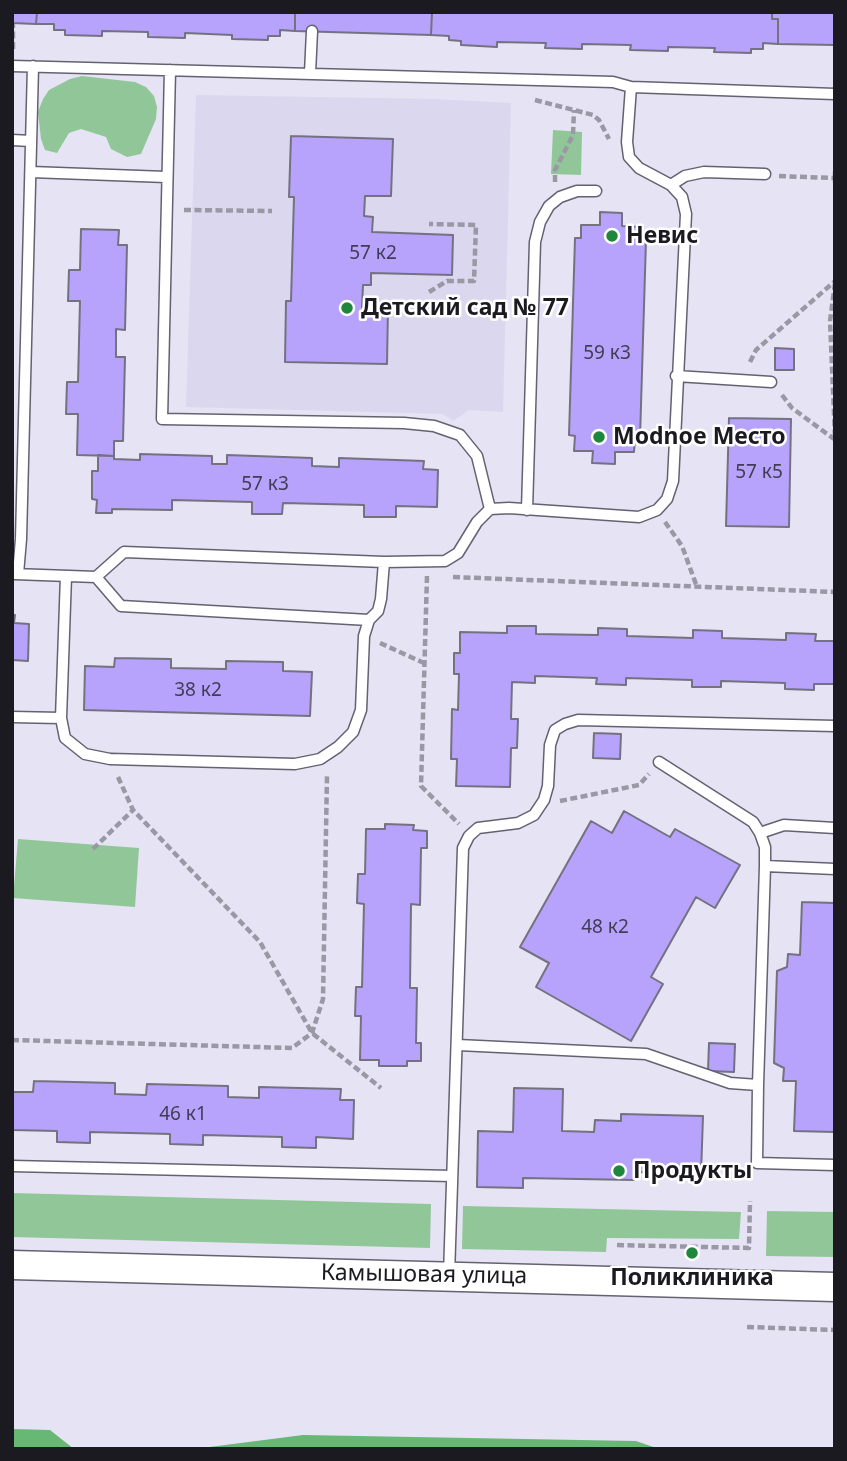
<!DOCTYPE html>
<html>
<head>
<meta charset="utf-8">
<style>
	body { margin:0 }
	#map { position:relative; width:847px; height:1461px; overflow:hidden; background:#e6e3f4; font-family:"Noto Sans",sans-serif }
	canvas { display:block }
	.frame { position:absolute; inset:0; border:14px solid #1b1a20; pointer-events:none }
</style>
</head>
<body>
<div id="map">
<canvas width="847" height="1461"></canvas>
<div class="frame"></div>
</div>
<script>
const context = document.querySelector('canvas').getContext('2d');
context.lineJoin = 'round';
function fillPath(path, color) { context.fillStyle = color; context.fill(path, 'evenodd'); }
const poly = rows => new Path2D(rows.map(r => 'M' + r).join(''));
function trace(path, color, width, dash) { context.strokeStyle = color; context.lineWidth = width; context.lineCap = dash ? 'butt' : 'round'; context.setLineDash(dash || []); context.stroke(path); }
function drawText(font, color, halo, rows, align = 'center') {
  context.font = font + ' "Noto Sans",sans-serif'; context.lineWidth = 5; context.setLineDash([]); context.textBaseline = 'middle'; context.strokeStyle = halo; context.fillStyle = color; for (const [text, x, y, turn = 0] of rows) {
    context.save(); context.translate(x, y); context.rotate((+turn || 0) * Math.PI / 180); context.textAlign = isNaN(turn) ? turn : align; if (halo) context.strokeText(text, 0, 0); context.fillText(text, 0, 0); context.restore();
  }
}
const built = poly([
	[196,95,434,99,511,103,503,412,469,410,453,421,443,414,186,407]
]);
const green = poly([
	[82,76,135,82,146,87,154,96,157,107,156,119,141,154,127,157,111,149,106,137,81,129,69,133,57,153,45,150,41,139,38,112,43,99,49,90,70,79],
	[553,130,582,132,581,175,551,174],
	[18,839,139,848,135,907,13,898],
	[12,1193,431,1204,430,1248,12,1237],
	[463,1206,741,1212,739,1239,607,1238,606,1252,462,1249],
	[767,1211,835,1212,835,1257,766,1256]
]);
const water = poly([
	[12,1429,50,1430,74,1449,12,1449],
	[303,1435,636,1441,659,1449,194,1449]
]);
const building = poly([
	[12,12,37,12,36,24,12,23,12,12],
	[37,12,295,12,295,31,280,30,280,36,268,36,268,40,232,39,232,35,185,33,185,38,148,37,148,32,102,31,102,36,65,35,65,30,54,30,54,24,36,24,37,12],
	[295,12,432,12,431,35,295,31,295,12],
	[432,12,772,12,772,19,778,19,778,44,763,43,763,49,751,49,751,53,714,52,715,48,668,47,668,51,630,50,631,45,582,44,582,49,545,48,546,43,497,42,497,47,461,45,461,41,449,40,449,36,431,35,432,12],
	[772,12,835,12,835,45,778,44,778,19,772,19,772,12],
	[291,136,393,139,391,196,365,196,364,216,373,217,372,232,453,235,452,275,371,273,371,285,363,285,362,307,388,307,387,364,285,362,286,301,291,301,294,197,289,197,291,136],
	[600,212,622,213,622,226,641,227,641,240,646,240,640,438,635,438,634,452,615,452,615,464,592,463,593,451,574,451,575,436,569,435,575,238,581,238,581,225,600,225,600,212],
	[81,229,119,230,118,245,127,245,125,330,116,329,116,357,125,357,123,441,114,441,114,456,77,455,78,414,66,414,67,382,78,382,80,301,68,301,69,270,80,270,81,229],
	[775,348,794,349,794,370,775,370,775,348],
	[729,418,791,419,789,527,726,526,729,418],
	[140,454,212,456,212,464,227,464,227,455,312,458,312,466,339,467,339,458,424,461,423,469,438,470,437,507,396,506,396,517,364,517,364,505,283,503,282,514,252,514,252,502,172,500,172,510,112,509,112,513,96,513,97,500,92,499,92,471,98,471,98,455,114,456,114,459,140,460,140,454],
	[12,615,15,615,14,623,29,624,28,661,12,660,12,615],
	[507,626,536,626,536,634,598,635,598,628,627,629,627,636,693,638,693,630,722,631,722,638,786,640,786,633,816,634,815,641,835,641,835,684,814,684,814,690,785,689,785,683,721,681,721,687,692,687,692,680,626,678,626,685,596,684,597,678,535,676,535,683,512,682,511,719,518,719,517,748,511,748,510,787,456,786,457,759,451,759,452,709,458,710,459,674,454,674,454,653,460,653,460,632,507,633,507,626],
	[115,658,171,659,171,668,226,669,226,661,283,662,283,671,312,672,310,716,84,710,85,666,114,667,115,658],
	[594,733,621,734,620,759,593,758,594,733],
	[624,811,670,837,675,829,740,865,715,908,696,897,651,977,663,984,631,1041,536,987,549,963,520,947,591,821,612,833,624,811],
	[385,824,414,825,413,830,427,831,427,848,421,848,420,905,411,904,410,988,417,988,416,1043,421,1043,421,1061,407,1061,407,1066,379,1066,379,1060,360,1060,361,1016,355,1016,356,987,362,987,364,904,357,903,358,874,365,874,366,829,385,829,385,824],
	[802,902,835,903,835,1132,794,1131,796,1081,783,1081,784,1068,774,1063,777,971,787,967,788,954,800,955,802,902],
	[709,1043,735,1044,734,1072,708,1071,709,1043],
	[34,1081,115,1083,115,1094,146,1095,147,1084,228,1086,228,1097,259,1098,259,1087,341,1089,340,1100,354,1100,353,1139,316,1137,316,1148,282,1147,282,1137,203,1135,203,1145,170,1144,170,1134,90,1132,90,1143,57,1142,57,1131,12,1130,12,1092,33,1092,34,1081],
	[514,1088,563,1089,562,1131,594,1132,595,1120,621,1121,621,1114,703,1116,701,1174,634,1172,634,1180,523,1178,523,1188,477,1187,478,1131,513,1132,514,1088]
]);
const path = poly([
	[13,49,13,24],
	[535,100,593,115,599,120,609,139],
	[835,171,835,183],
	[779,176,834,178],
	[555,182,555,170,573,135,574,110],
	[184,210,272,211],
	[835,283,830,321,835,437],
	[429,292,447,281,474,281,476,225,429,224],
	[750,362,756,350,834,282],
	[782,395,792,408,834,439],
	[665,522,682,546,697,587],
	[427,576,421,786,459,824],
	[453,577,835,592],
	[380,643,424,663],
	[118,777,133,810,260,942,312,1033,381,1088],
	[560,801,639,785,649,774],
	[93,849,133,810],
	[12,1040,292,1048,312,1033,323,999,327,775],
	[617,1245,749,1248,750,1201],
	[747,1327,835,1330]
]);
const service = poly([
	[12,66,613,82,631,87],
	[170,70,162,419,404,423,434,426,460,435,477,456,490,509],
	[310,73,312,31],
	[12,140,31,141],
	[31,172,166,177],
	[671,185,685,176,704,172,765,174],
	[676,376,771,382],
	[527,510,535,242,540,222,549,206,560,197,577,191,596,191],
	[14,574,96,577,121,606,369,620,378,611,381,599,384,562],
	[18,574,21,539,33,66],
	[66,576,61,718,65,738,85,754,110,759,295,764,320,759,338,747,353,732,361,710,364,636,369,620],
	[96,577,124,552,384,562,445,561,458,553,477,522,490,509,509,508,639,517,657,510,667,499,673,481,686,214,682,197,671,185,639,168,629,157,627,142,631,87,835,94],
	[12,717,61,718],
	[659,762,753,822,760,833,765,847,765,866],
	[760,833,784,825,835,828],
	[458,1045,646,1054,730,1083,758,1085,757,1163,835,1165],
	[758,1085,765,866,835,869],
	[12,1166,452,1176],
	[449,1275,463,848,469,836,478,828,518,823,534,815,544,800,548,786,550,745,555,730,565,724,578,720,835,726]
]);
const tertiary = poly([
	[12,1265,835,1287]
]);
const markers = [
	[612,236,7,"#1f873d"],
	[347,308,7,"#1f873d"],
	[599,437,7,"#1f873d"],
	[619,1171,7,"#1f873d"],
	[692,1253,7,"#1f873d"]
];
const numberNames = [
	["57 к2",373,254],
	["59 к3",607,354],
	["57 к5",759,473],
	["57 к3",265,485],
	["38 к2",198,691],
	["48 к2",605,928],
	["46 к1",183,1115]
];
const poiNames = [
	["Невис",626,236],
	["Детский сад № 77",361,308],
	["Modnoe Место",613,437],
	["Продукты",633,1171],
	["Поликлиника",692,1278,"center"]
];
const streetNames = [
	["Камышовая улица",424,1275,1]
];
fillPath(built, '#dbd7ee');
fillPath(green, '#91c798');
fillPath(water, '#67b875');
fillPath(building, '#b7a3fb');
trace(building, '#747180', 2);
trace(service, '#646170', 13);
trace(tertiary, '#646170', 31);
trace(path, '#9a98a5', 4.5, [7, 3.5]);
trace(service, '#fff', 10);
trace(tertiary, '#fff', 28);
for (const [x, y, r, color] of markers) { const dot = new Path2D(); dot.arc(x, y, r, 0, 2 * Math.PI); context.fillStyle = color; context.fill(dot); trace(dot, '#fff', 2.5); }
drawText('19px', '#423c57', null, numberNames);
drawText('bold 23px', '#1b1a20', '#fff', poiNames, 'left');
drawText('23px', '#1b1a20', '#fff', streetNames);
</script>
</body>
</html>
